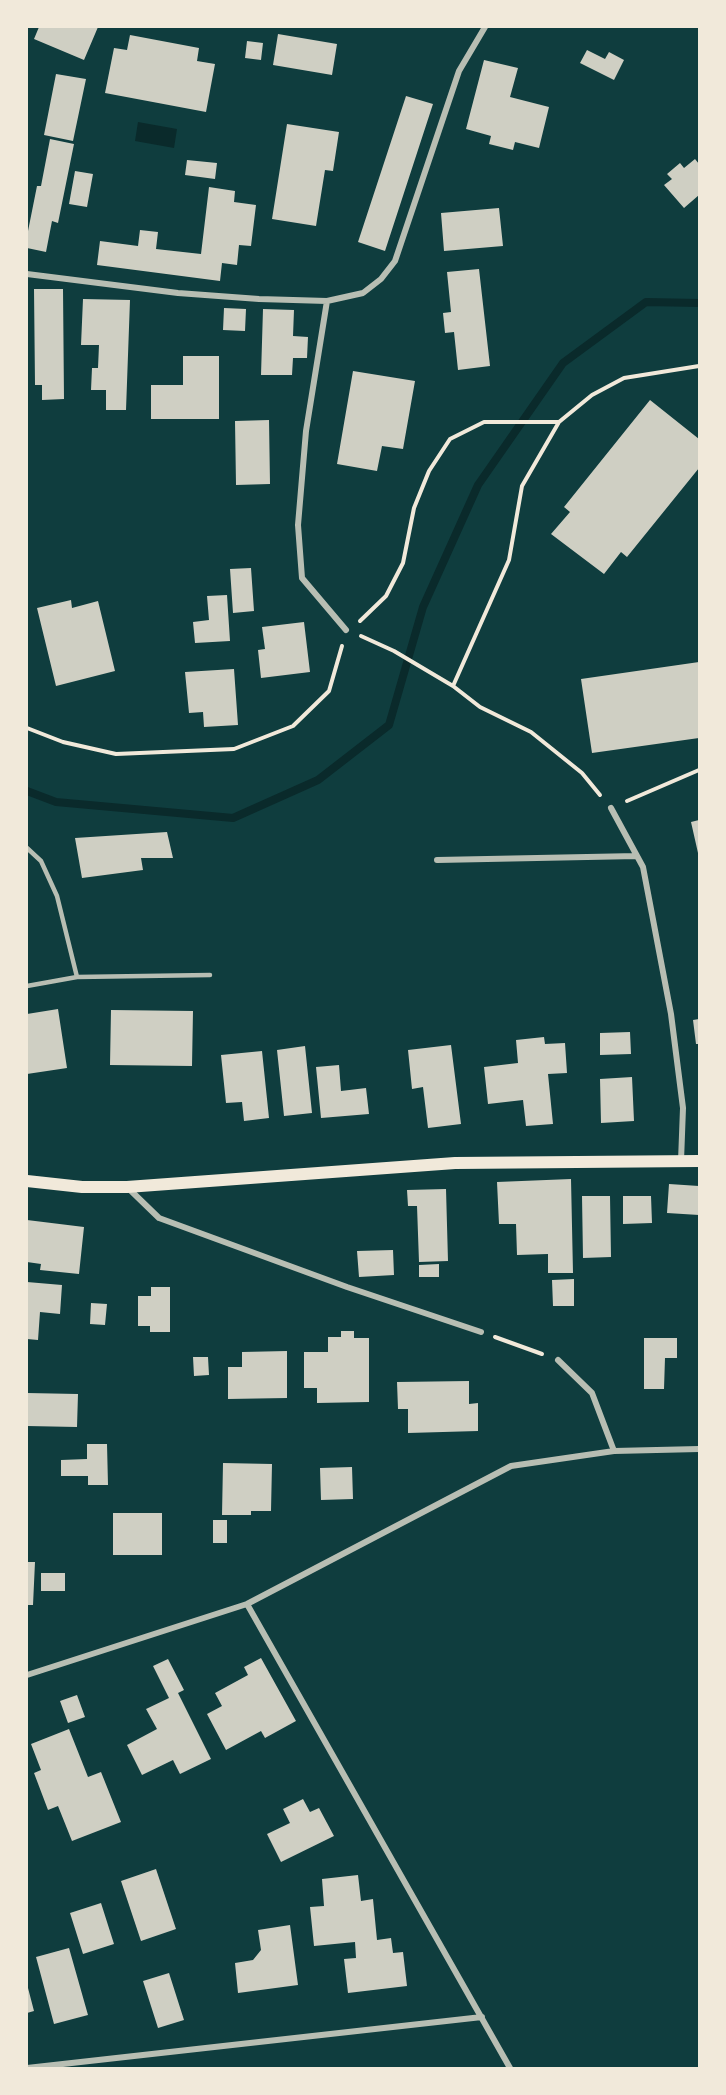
<!DOCTYPE html>
<html>
<head>
<meta charset="utf-8">
<style>
	body { margin:0 }
	#map { position:relative; width:726px; height:2095px; overflow:hidden; background:#0f3d3e; font-family:"Work Sans",sans-serif }
	canvas { display:block }
	.frame { position:absolute; inset:0; border:28px solid #f1e9da; pointer-events:none }
</style>
</head>
<body>
<div id="map">
<canvas width="726" height="2095"></canvas>
<div class="frame"></div>
</div>
<script>
const context = document.querySelector('canvas').getContext('2d');
context.lineJoin = 'round';
function fillPath(path, color) { context.fillStyle = color; context.fill(path, 'evenodd'); }
const poly = rows => new Path2D(rows.map(r => 'M' + r).join(''));
function trace(path, color, width, dash) { context.strokeStyle = color; context.lineWidth = width; context.lineCap = dash ? 'butt' : 'round'; context.setLineDash(dash || []); context.stroke(path); }
const water = poly([
	[138,122,177,129,174,148,135,141]
]);
const stream = poly([
	[27,791,56,802,233,818,318,780,389,725,423,607,478,485,563,363,646,302,699,303]
]);
const building = poly([
	[39,27,98,27,84,60,34,39],
	[278,34,337,44,332,75,273,65],
	[130,35,199,48,197,61,215,64,206,112,105,93,114,48,127,50],
	[247,41,263,43,261,60,245,58],
	[587,50,605,59,609,52,624,60,614,80,580,63],
	[484,60,518,68,510,97,549,107,539,148,515,142,513,150,489,144,491,136,466,129],
	[56,74,86,79,73,141,44,135],
	[406,96,433,104,385,251,358,242],
	[287,124,339,132,333,171,325,170,316,226,272,219],
	[50,139,74,144,58,223,52,221,46,252,27,248,27,236,37,186,41,186],
	[695,159,699,164,699,195,684,208,664,185,672,179,667,174,680,163,684,168],
	[187,160,217,163,215,179,185,175],
	[75,171,93,174,87,207,69,204],
	[209,187,235,191,234,202,256,205,251,246,239,245,237,265,222,263,220,281,97,265,100,241,138,246,140,230,158,232,156,249,201,254],
	[499,208,503,246,444,251,441,213],
	[479,269,490,366,458,370,454,332,445,333,443,313,451,312,447,272],
	[34,289,63,289,64,399,42,400,42,385,35,385],
	[83,299,130,300,126,410,106,410,106,390,91,390,92,368,98,368,99,345,81,345],
	[224,308,246,309,245,331,223,330],
	[263,309,294,310,293,336,308,337,307,358,293,358,292,375,261,375],
	[183,356,219,356,219,419,151,419,151,385,183,385],
	[353,371,415,381,403,449,382,446,377,471,337,464],
	[650,400,699,439,699,468,627,557,621,552,604,574,551,534,570,512,564,507],
	[269,420,270,484,236,485,235,421],
	[251,568,254,611,233,613,230,569],
	[227,595,230,641,195,643,193,622,209,620,207,596],
	[71,600,72,608,98,601,115,671,56,686,37,608],
	[304,622,310,672,261,678,258,650,265,649,262,627],
	[699,662,699,738,592,753,581,679],
	[234,669,238,725,204,727,203,712,189,713,185,672],
	[699,820,699,853,698,853,691,822],
	[167,832,173,858,141,858,143,870,82,878,75,838],
	[58,1009,67,1068,27,1074,27,1014],
	[111,1010,193,1011,192,1066,110,1065],
	[699,1019,699,1044,696,1044,693,1020],
	[630,1032,631,1054,600,1055,600,1033],
	[544,1037,545,1044,565,1043,567,1073,548,1074,553,1124,526,1126,523,1100,488,1104,484,1067,518,1063,516,1040],
	[451,1045,461,1124,428,1128,423,1087,412,1089,408,1050],
	[305,1046,312,1113,284,1116,277,1050],
	[262,1051,269,1118,244,1121,242,1102,226,1103,221,1055],
	[339,1065,341,1091,366,1088,369,1114,321,1118,316,1067],
	[632,1077,634,1121,601,1123,600,1079],
	[571,1179,573,1273,548,1273,548,1254,517,1255,516,1224,499,1224,497,1182],
	[669,1184,699,1186,699,1215,667,1213],
	[446,1189,448,1261,419,1262,417,1206,408,1206,407,1190],
	[582,1196,610,1196,611,1257,583,1258],
	[623,1196,651,1196,652,1223,623,1224],
	[27,1220,84,1227,79,1274,40,1270,41,1264,27,1262],
	[393,1250,394,1275,359,1277,357,1251],
	[439,1264,439,1277,419,1277,419,1265],
	[574,1279,574,1306,553,1306,552,1280],
	[27,1282,62,1285,60,1314,40,1312,38,1340,27,1339],
	[151,1287,170,1287,170,1332,150,1332,150,1326,138,1326,138,1296,151,1296],
	[91,1303,107,1304,105,1325,90,1324],
	[341,1331,354,1331,354,1338,369,1338,369,1402,317,1403,317,1388,304,1388,304,1352,328,1352,328,1337,341,1337],
	[644,1338,677,1338,677,1358,665,1358,664,1389,644,1389],
	[287,1351,287,1398,228,1399,228,1367,242,1367,242,1352],
	[193,1357,208,1357,209,1375,194,1376],
	[469,1381,469,1404,478,1403,478,1431,408,1433,408,1409,398,1409,397,1382],
	[27,1393,78,1394,77,1427,27,1426],
	[87,1444,107,1444,108,1485,88,1485,88,1476,61,1476,61,1460,87,1459],
	[223,1463,272,1464,271,1511,251,1511,251,1515,222,1515],
	[352,1467,353,1499,321,1500,320,1468],
	[113,1513,162,1513,162,1555,113,1555],
	[213,1520,227,1520,227,1543,213,1543],
	[27,1562,35,1562,33,1605,27,1605],
	[41,1573,65,1573,65,1591,41,1591],
	[261,1658,296,1721,265,1738,261,1731,226,1750,207,1714,222,1706,215,1693,248,1675,244,1667],
	[168,1659,184,1690,178,1693,211,1759,180,1774,173,1760,142,1775,127,1745,157,1729,146,1709,169,1698,153,1666],
	[77,1695,85,1717,68,1723,60,1701],
	[69,1729,88,1777,101,1772,121,1822,72,1841,58,1806,48,1810,34,1773,41,1770,31,1744],
	[303,1799,310,1812,319,1808,334,1836,281,1862,267,1834,290,1823,283,1809],
	[156,1869,176,1929,141,1941,121,1881],
	[358,1875,361,1901,373,1899,377,1940,391,1938,393,1953,403,1952,407,1986,348,1993,344,1959,356,1958,355,1942,314,1946,310,1907,324,1906,322,1879],
	[101,1903,114,1944,83,1954,70,1913],
	[290,1925,298,1985,238,1993,235,1963,253,1960,261,1950,258,1930],
	[69,1948,88,2015,54,2024,36,1957],
	[169,1973,184,2020,158,2028,143,1981],
	[28,1988,34,2011,27,2013,27,1989]
]);
const path = poly([
	[360,621,386,596,403,563,414,508,429,471,450,439,484,422,559,422],
	[361,636,394,651,453,686,480,707,531,732,582,773,600,795],
	[453,686,509,560,522,486,559,422,592,395,624,378,699,366],
	[27,728,63,742,116,754,234,749,293,726,329,691,342,646],
	[627,801,699,770],
	[495,1337,542,1354]
]);
const service = poly([
	[27,848,41,861,57,896,77,977],
	[27,986,77,977,210,975]
]);
const minor = poly([
	[27,274,178,293,259,299,327,301,363,293,381,279,395,261,459,71,485,27],
	[327,301,306,431,298,525,302,578,346,630],
	[611,808,643,867,671,1014,683,1108,681,1161],
	[437,860,637,856],
	[127,1187,159,1218,347,1287,481,1332],
	[558,1360,592,1393,614,1451],
	[247,1604,510,2068],
	[27,1675,247,1604,511,1466,614,1451,699,1449],
	[27,2068,482,2017]
]);
const secondary = poly([
	[27,1181,82,1187,127,1187,455,1163,699,1161]
]);
fillPath(water, '#0a2a2b');
trace(stream, '#0a2a2b', 8);
fillPath(building, '#cfcfc3');
trace(path, '#f1e9da', 4);
trace(service, '#b8beb3', 4.5);
trace(minor, '#b8beb3', 6);
trace(secondary, '#f1e9da', 12);
</script>
</body>
</html>
